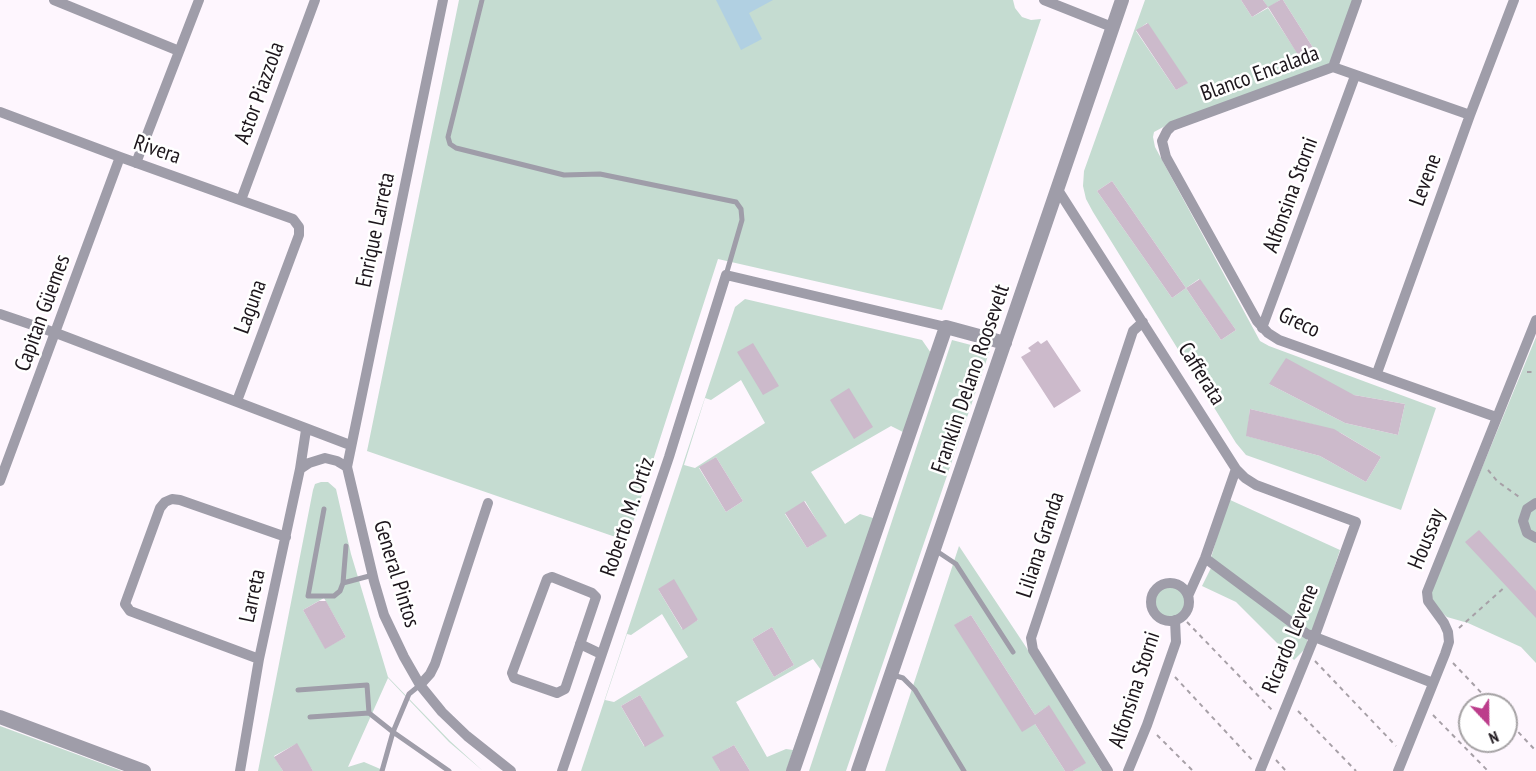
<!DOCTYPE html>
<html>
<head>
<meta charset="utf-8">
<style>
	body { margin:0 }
	#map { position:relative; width:1536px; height:771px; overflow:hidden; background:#fef6fe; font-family:"PT Sans Narrow",sans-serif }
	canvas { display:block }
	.north { position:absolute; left:1458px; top:693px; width:60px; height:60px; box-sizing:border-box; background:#fff; border:2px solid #a5a2a4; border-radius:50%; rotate:158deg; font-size:16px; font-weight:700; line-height:24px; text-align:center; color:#1d161c }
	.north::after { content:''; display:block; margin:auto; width:21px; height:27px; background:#bc3d8b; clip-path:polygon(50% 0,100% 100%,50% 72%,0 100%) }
</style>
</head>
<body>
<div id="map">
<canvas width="1536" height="771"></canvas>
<div class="north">N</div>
</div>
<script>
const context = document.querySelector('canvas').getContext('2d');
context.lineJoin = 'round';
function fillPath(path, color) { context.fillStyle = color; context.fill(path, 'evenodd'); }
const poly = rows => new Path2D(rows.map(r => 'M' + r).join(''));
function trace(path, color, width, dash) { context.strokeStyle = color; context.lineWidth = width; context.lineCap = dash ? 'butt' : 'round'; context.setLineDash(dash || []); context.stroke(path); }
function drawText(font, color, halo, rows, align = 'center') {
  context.font = font + ' "PT Sans Narrow",sans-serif'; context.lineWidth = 5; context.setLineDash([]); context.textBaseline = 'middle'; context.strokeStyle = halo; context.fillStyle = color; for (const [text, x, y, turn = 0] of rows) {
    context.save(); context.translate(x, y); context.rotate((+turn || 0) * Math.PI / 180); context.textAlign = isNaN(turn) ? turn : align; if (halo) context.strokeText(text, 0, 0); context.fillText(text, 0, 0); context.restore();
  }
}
const green = poly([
	[459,0,1013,0,1015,8,1022,17,1031,20,1041,19,942,310,718,259,627,541,367,451],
	[1145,0,1241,0,1252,17,1268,8,1263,0,1280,0,1268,8,1303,62,1317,54,1283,0,1355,0,1331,64,1167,125,1154,132,1153,137,1155,147,1260,341,1269,346,1436,408,1401,510,1246,455,1236,443,1093,212,1086,199,1083,186,1084,171],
	[1147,23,1187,83,1176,90,1136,31],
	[1112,181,1186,288,1172,298,1097,191],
	[1199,279,1236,330,1221,340,1186,288],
	[1269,384,1354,395,1405,404,1398,435,1345,423],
	[1250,409,1315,425,1341,433,1381,457,1366,482,1320,456,1247,436],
	[745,299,922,340,931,353,786,771,750,771,734,745,713,757,720,771,581,771,735,307],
	[741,380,765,423,695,468,684,465,705,398,711,400],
	[891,426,903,432,873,518,860,514,845,524,811,472],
	[716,457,743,501,726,512,699,468],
	[805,501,826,536,807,548,785,514],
	[658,589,698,620,682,629],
	[662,614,688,657,614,702,605,700,627,634,631,635],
	[772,627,794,665,774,677,752,639],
	[813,659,821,670,793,750,786,749,767,757,736,702],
	[640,695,663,736,644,746,621,706],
	[1536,337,1536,663,1521,647,1468,623,1447,617,1439,610,1432,599,1432,589],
	[952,340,990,350,846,771,809,771],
	[321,482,328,482,336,489,351,554,388,677,450,741,483,771,449,742,388,678,348,767,364,762,385,771,313,771,296,744,274,756,283,771,258,771,313,490,315,484],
	[324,598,346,637,325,648,303,610],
	[1228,499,1340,550,1313,631,1309,632,1211,558],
	[959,546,1026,647,1102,771,1073,771,1085,763,1048,706,1035,715,971,615,955,625,1035,724,1065,771,885,771],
	[1211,568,1307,638,1307,647,1294,660,1236,602,1202,586],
	'1155 602a15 15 0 1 1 30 0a15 15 0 1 1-30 0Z',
	[0,726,122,771,0,771]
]);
const water = poly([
	[716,0,773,0,749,13,762,39,741,50]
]);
const building = poly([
	[1241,0,1263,0,1268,7,1252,17],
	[1280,0,1283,0,1317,54,1303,63,1268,7],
	[1148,23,1188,83,1176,90,1136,30],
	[1112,181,1186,288,1172,298,1097,191],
	[1200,279,1236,330,1221,340,1186,288],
	[1047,340,1081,391,1054,408,1021,357,1031,351,1028,348,1038,341,1041,344],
	[753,343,779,386,763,395,737,352],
	[1286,358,1354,395,1405,404,1398,435,1345,423,1269,384],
	[849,388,873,427,854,439,830,400],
	[1250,409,1334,429,1381,457,1366,482,1320,456,1246,436],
	[716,457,743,501,726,512,699,467],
	[804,501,827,536,807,548,785,513],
	[1479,530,1536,591,1536,618,1465,542],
	[674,579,698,620,683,630,658,589],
	[319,601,326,601,346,637,325,649,303,610],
	[971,615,1035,715,1049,705,1086,763,1073,771,1065,771,1035,724,1022,732,954,625],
	[772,627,794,665,774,677,752,639],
	[640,695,664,736,645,747,621,706],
	[297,743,313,771,283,771,274,757],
	[734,745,750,771,720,771,712,757]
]);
const path = poly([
	[1527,372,1536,372],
	[1488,470,1497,481,1522,499],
	[1187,622,1272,710],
	[1459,628,1506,586],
	[1315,661,1396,746],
	[1453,663,1493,705],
	[1175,677,1253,761],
	[1298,711,1356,771],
	[1433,715,1488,771],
	[1506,719,1536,751],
	[1157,735,1193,771],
	[1276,760,1286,771]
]);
const service = poly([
	[482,0,448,137,450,144,456,148,564,175,600,174,736,202,741,209,742,220,726,275],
	[324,509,308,596,334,596,340,591,343,583,346,546],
	[935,550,956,564,1013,652],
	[343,583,373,575],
	[893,675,903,678,915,690,964,771],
	[420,685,409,694,393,732,449,771],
	[298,690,367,685,369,713],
	[310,717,369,713,393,732,382,771]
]);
const minor = poly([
	[54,0,179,51],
	[443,0,347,467,374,581,384,615,404,657,420,685,442,712,467,736,511,771],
	[1044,0,1112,27],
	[1333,67,1357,0],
	[0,112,120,157,293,219,299,227,299,235,237,401],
	[1470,115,1333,67,1172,126,1167,131,1162,141,1166,157,1257,321,1268,333,1279,340,1496,417],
	[136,163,199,0],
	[1058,190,1236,469,1245,478,1256,485,1356,522,1314,638,1260,771],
	[241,200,315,0],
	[0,314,56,333,350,445],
	[1262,328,1355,76],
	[1377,373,1470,115,1514,0],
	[300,469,309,463,325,458,337,461,347,467],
	[0,481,120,157],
	[1536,503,1527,509,1523,521,1527,533,1536,538],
	[1205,558,1307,634,1433,683],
	[552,577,592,593,596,597,565,689,557,693,514,678,512,673,547,579,552,577],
	'1151 602a19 19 0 1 1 38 0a19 19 0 1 1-38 0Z',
	[1188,596,1205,558,1236,469],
	[580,644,601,654],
	[259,659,130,611,125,604,160,508,165,502,172,499,180,500,286,537],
	[420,685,430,674,435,664,488,503],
	[240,771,259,659,300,469,306,430],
	[562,771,669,457,726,275,946,327],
	[1108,771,1033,650,1031,638,1133,331,1143,322],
	[1128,771,1147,725,1176,642,1175,620],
	[1398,771,1445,654,1449,642,1448,632,1444,623,1428,601,1427,592,1536,320]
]);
const tertiary = poly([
	[0,717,144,771],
	[793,771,946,327,1005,343],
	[858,771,1122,0]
]);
const streetNames = [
	["Blanco Encalada",1260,74,-20],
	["Astor Piazzola",260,93,-70],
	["Rivera",157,150,19],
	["Levene",1426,180,-70],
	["Alfonsina Storni",1291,195,-70],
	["Enrique Larreta",376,230,-78],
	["Laguna",251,307,-70],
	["Capitan Güemes",43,313,-70],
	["Greco",1299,323,25],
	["Cafferata",1201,374,58],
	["Franklin Delano Roosevelt",971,379,-71],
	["Roberto M. Ortiz",628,517,-71],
	["Houssay",1427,539,-68],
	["Liliana Granda",1041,545,-72],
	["General Pintos",396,574,73],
	["Larreta",253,596,-78],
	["Ricardo Levene",1291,639,-68],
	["Alfonsina Storni",1135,690,-72]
];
fillPath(green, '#c5dcd1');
fillPath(water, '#b1d0e2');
fillPath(building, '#ccbacb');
trace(path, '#a7a0a7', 2, [4.5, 4.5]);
trace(service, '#9f9da9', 5);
trace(minor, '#9f9da9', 10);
trace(tertiary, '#9f9da9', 14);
drawText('22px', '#1d161c', '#fff', streetNames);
</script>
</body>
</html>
